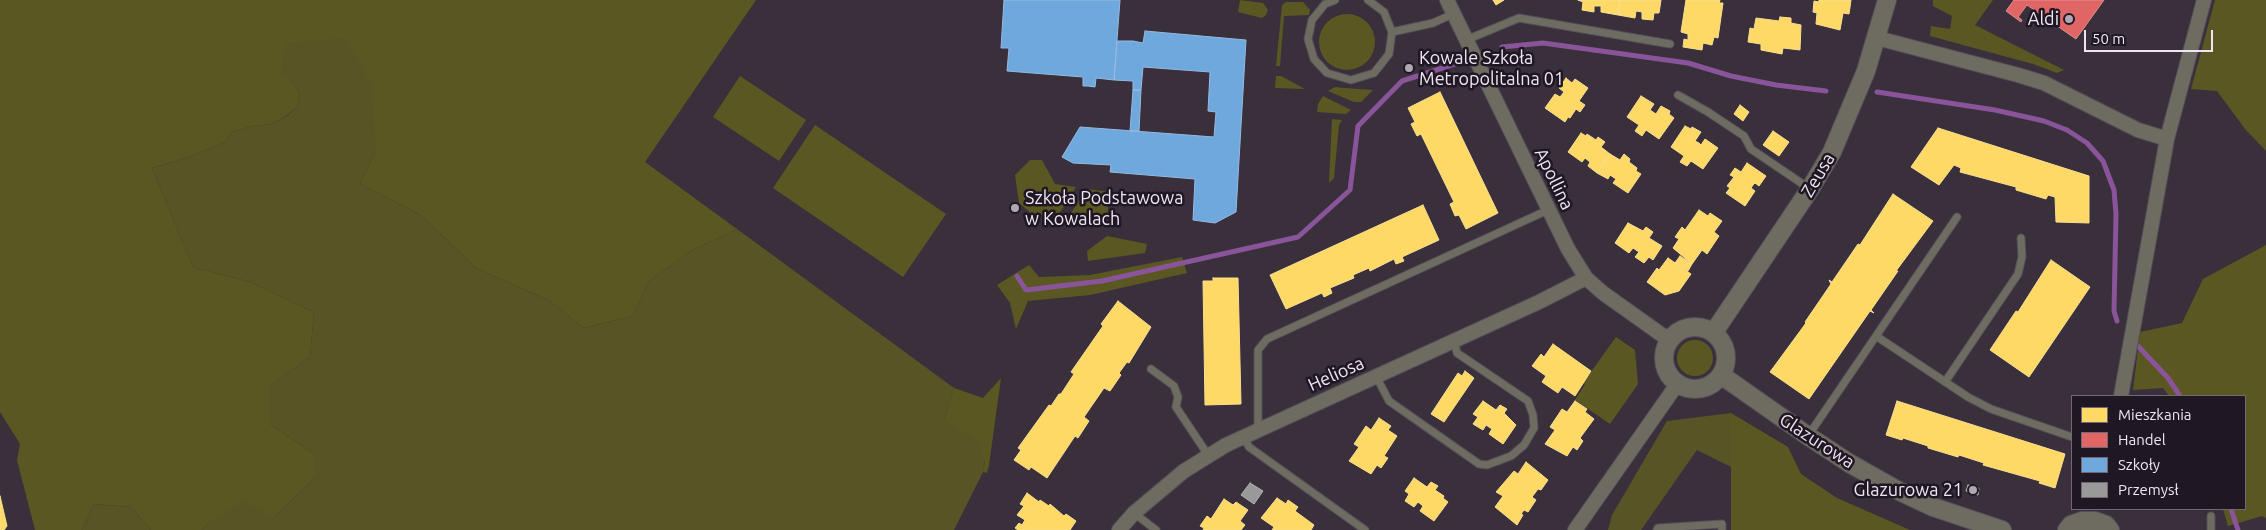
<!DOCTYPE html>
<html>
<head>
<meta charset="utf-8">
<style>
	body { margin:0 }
	#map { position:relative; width:2266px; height:530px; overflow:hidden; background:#39303c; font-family:Ubuntu,sans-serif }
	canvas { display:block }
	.legend { position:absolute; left:2071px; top:395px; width:175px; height:115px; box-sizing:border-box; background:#1f1721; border:1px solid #736975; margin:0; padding:6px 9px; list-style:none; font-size:15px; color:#f0e5f4 }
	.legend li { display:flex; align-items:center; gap:10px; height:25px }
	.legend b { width:25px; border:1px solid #736975 }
	.scale { position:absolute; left:2084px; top:30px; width:129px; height:22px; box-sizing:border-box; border:2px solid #f0e5f4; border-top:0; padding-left:6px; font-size:15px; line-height:18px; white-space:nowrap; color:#f0e5f4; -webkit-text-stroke:4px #1f1721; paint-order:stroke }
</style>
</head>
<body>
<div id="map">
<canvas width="2266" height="530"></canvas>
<ul class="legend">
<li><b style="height:14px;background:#ffd966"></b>Mieszkania</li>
<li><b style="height:14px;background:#e06666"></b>Handel</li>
<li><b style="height:14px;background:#6fa8dc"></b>Szkoły</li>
<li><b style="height:14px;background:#999"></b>Przemysł</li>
</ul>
<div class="scale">50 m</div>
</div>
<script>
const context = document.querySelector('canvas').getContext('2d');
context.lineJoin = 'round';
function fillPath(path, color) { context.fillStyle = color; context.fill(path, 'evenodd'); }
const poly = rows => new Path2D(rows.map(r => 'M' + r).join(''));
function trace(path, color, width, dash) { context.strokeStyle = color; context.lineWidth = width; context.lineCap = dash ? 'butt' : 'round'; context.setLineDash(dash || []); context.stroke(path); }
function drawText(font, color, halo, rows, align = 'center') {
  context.font = font + ' Ubuntu,sans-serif'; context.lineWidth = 5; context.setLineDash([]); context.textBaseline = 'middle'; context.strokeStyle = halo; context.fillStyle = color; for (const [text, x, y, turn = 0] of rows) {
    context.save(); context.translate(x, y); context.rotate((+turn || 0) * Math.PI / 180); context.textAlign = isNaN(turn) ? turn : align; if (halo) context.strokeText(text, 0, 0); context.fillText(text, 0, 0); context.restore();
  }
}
const green = poly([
	[0,0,756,0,645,162,737,229,691,251,649,281,633,316,584,328,548,300,476,268,421,215,360,184,376,150,290,78,300,93,297,107,286,116,272,124,252,126,232,132,225,142,189,157,152,168,193,267,250,282,314,312,310,357,270,386,270,424,315,455,315,478,273,518,211,521,202,530,151,530,131,507,94,504,82,530,35,530,17,460,20,444,0,412],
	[1240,0,1263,3,1268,10,1266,15,1262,18,1238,12],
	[1933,0,1993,0,1975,25,2064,70,2057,73,2033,64,1930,36,1931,26,1950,29,1952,16,1933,6],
	[2215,0,2266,0,2266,151,2245,129,2217,91,2191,89],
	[1303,2,1310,10,1309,15,1284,16,1280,66,1276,66,1282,5,1286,2],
	'1319 42a28 28 0 1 1 56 0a28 28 0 1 1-56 0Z',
	[740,76,806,120,779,161,713,117],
	[1276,76,1281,76,1305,89,1275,88],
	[1335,87,1345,88,1373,90,1361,102,1354,102,1328,91],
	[1323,96,1351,110,1346,114,1317,112,1318,104],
	[1332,119,1342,120,1339,125,1334,178,1329,183],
	[815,125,946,214,903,277,773,188],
	[1030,160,1042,160,1055,184,1076,187,1057,217,1032,214,1019,203,1015,175],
	[1087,189,1110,192,1107,217,1096,224,1075,225,1071,213],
	[1107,236,1147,244,1145,253,1088,261,1087,251],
	[2266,245,2266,518,2262,516,2228,526,2223,509,2245,509,2245,396,2169,396,2163,388,2133,390,2140,332,2182,323,2203,279],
	[1182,257,1187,273,1090,295,1028,301,1016,329,1010,303,997,285,1029,265,1039,277,1090,275],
	[1616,337,1635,350,1638,384,1610,424,1575,400,1585,384,1583,383],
	'1677 358a18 18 0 1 1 36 0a18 18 0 1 1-36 0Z',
	[1001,378,989,465,987,473,983,472,985,460,944,419,954,388,983,398],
	[1731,413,1788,447,1801,474,1837,498,1910,530,1731,530]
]);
const forest = poly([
	[346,38,371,85,376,150,360,184,421,215,476,268,548,300,584,328,633,316,649,281,691,251,737,229,954,388,944,419,976,439,985,460,983,472,954,530,202,530,211,521,244,501,273,518,315,478,315,455,270,424,270,386,310,357,314,312,250,282,193,267,152,168,189,157,225,142,232,132,252,126,272,124,287,116,297,107,300,93,290,78,281,73,286,43],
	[1731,413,1731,467,1697,450,1641,530,1608,530,1612,515,1667,421],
	[94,504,131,507,151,530,82,530]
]);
const homes = poly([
	[1493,0,1504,0,1496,5,1493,0],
	[1578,0,1620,0,1618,15,1601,12,1601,6,1594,6,1594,12,1582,10,1583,2,1578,0],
	[1620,0,1661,0,1659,13,1654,13,1653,20,1642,19,1642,12,1636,11,1635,18,1618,15,1620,0],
	[1686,0,1720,0,1719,3,1723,3,1718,38,1714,37,1712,45,1703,43,1702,50,1683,47,1684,39,1688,40,1688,34,1681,32,1686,0],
	[1819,0,1851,0,1849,14,1843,13,1840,30,1816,24,1817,13,1813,12,1814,1,1819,2,1819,0],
	[1780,17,1791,18,1791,23,1801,25,1800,50,1783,48,1782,54,1761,50,1761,44,1748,42,1750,28,1754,29,1756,18,1779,21,1780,17],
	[1566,78,1572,83,1575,79,1588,88,1579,101,1585,105,1580,112,1576,109,1570,118,1568,117,1565,122,1545,108,1555,94,1560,97,1564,92,1559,88,1566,78],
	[1440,92,1498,213,1466,229,1459,215,1455,216,1450,204,1454,202,1421,134,1417,136,1411,124,1415,122,1408,108,1440,92],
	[1641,96,1654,104,1650,110,1656,114,1661,106,1670,111,1669,114,1674,118,1659,139,1646,130,1642,136,1635,131,1639,125,1627,117,1641,96],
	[1740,105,1749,112,1743,121,1734,114,1740,105],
	[1685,126,1691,129,1692,127,1701,132,1695,141,1699,143,1701,145,1705,139,1718,148,1703,169,1691,161,1687,166,1680,162,1684,156,1671,147,1685,126],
	[1938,128,2089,176,2089,223,2056,222,2055,197,2048,195,2046,199,2016,190,2016,187,1960,172,1961,168,1954,165,1939,185,1911,167,1938,128],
	[1773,131,1789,142,1779,156,1763,145,1773,131],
	[1581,133,1586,136,1587,134,1596,140,1598,137,1605,142,1601,147,1610,154,1597,173,1588,166,1590,162,1585,158,1582,162,1568,152,1581,133],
	[1610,154,1620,160,1624,154,1630,159,1629,162,1637,168,1636,171,1641,174,1628,193,1613,183,1616,179,1610,175,1608,179,1597,173,1610,154],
	[1747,163,1766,176,1759,186,1755,183,1753,185,1751,188,1755,191,1745,206,1726,193,1730,188,1727,186,1734,177,1730,175,1735,168,1741,172,1747,163],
	[1893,194,1933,221,1896,271,1898,271,1871,310,1874,313,1870,311,1809,399,1770,372,1806,323,1805,322,1831,284,1829,280,1832,282,1858,244,1860,245,1893,194],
	[1423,205,1439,240,1402,257,1404,261,1396,264,1394,259,1370,271,1369,268,1353,275,1354,278,1330,288,1332,293,1324,297,1322,293,1286,309,1270,275,1423,205],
	[1699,210,1708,216,1710,213,1722,221,1714,232,1719,236,1707,254,1702,250,1692,264,1673,248,1679,239,1675,237,1682,227,1685,230,1699,210],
	[1628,223,1643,231,1646,227,1653,232,1649,238,1662,246,1653,260,1649,257,1644,263,1635,257,1639,252,1633,248,1629,253,1615,243,1628,223],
	[1680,256,1692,264,1688,271,1675,263,1680,256],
	[1668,258,1691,274,1679,291,1665,295,1647,282,1657,268,1659,270,1668,258],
	[2051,260,2090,287,2029,377,1990,350,2016,311,2018,312,2051,260],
	[1213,278,1238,278,1241,404,1205,405,1203,281,1213,281,1213,278],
	[1118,301,1151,327,1129,363,1127,362,1119,373,1121,375,1110,391,1104,388,1084,417,1089,421,1078,438,1075,436,1047,478,1031,467,1029,470,1014,460,1021,450,1018,448,1049,405,1051,406,1059,394,1061,394,1074,374,1071,372,1103,326,1101,324,1118,301],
	[1553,344,1591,371,1575,396,1562,387,1558,393,1542,382,1546,376,1532,366,1541,354,1544,357,1553,344],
	[1465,371,1474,378,1444,422,1431,414,1458,373,1462,376,1465,371],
	[1483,401,1496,410,1500,405,1507,409,1504,413,1516,425,1503,444,1489,434,1492,429,1486,425,1483,430,1473,424,1478,417,1473,414,1483,401],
	[1575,401,1587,409,1585,412,1594,419,1580,438,1583,441,1577,450,1573,447,1567,456,1545,444,1555,430,1550,427,1562,409,1567,412,1575,401],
	[1897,401,2065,454,2055,488,2039,483,2040,481,1983,465,1984,463,1959,455,1958,457,1928,448,1928,446,1903,438,1902,440,1886,435,1897,401],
	[1379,418,1391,426,1388,430,1397,436,1384,456,1388,458,1381,468,1377,465,1371,474,1349,461,1359,447,1354,444,1366,426,1371,430,1379,418],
	[1526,462,1548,480,1541,490,1538,489,1532,497,1536,500,1528,512,1524,510,1521,514,1523,515,1517,525,1495,507,1503,496,1496,492,1514,471,1518,474,1526,462],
	[1414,478,1427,487,1431,482,1438,486,1435,490,1444,496,1443,498,1448,502,1434,521,1420,511,1423,506,1418,502,1414,507,1405,501,1409,494,1405,491,1414,478],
	[1027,493,1039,502,1040,500,1049,506,1050,504,1064,516,1066,514,1076,521,1070,530,1018,530,1015,528,1019,523,1022,525,1025,520,1017,515,1024,506,1020,504,1027,493],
	[0,496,7,526,4,530,0,530,0,496],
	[1277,498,1286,504,1288,500,1298,507,1295,511,1314,525,1311,530,1272,530,1274,527,1261,518,1277,498],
	[1224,499,1233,505,1236,502,1248,510,1240,521,1245,525,1241,530,1203,530,1204,528,1200,526,1207,516,1211,519,1224,499]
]);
const shops = poly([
	[2014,0,2104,0,2076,39,2027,5,2018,17,2022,20,2021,22,2006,11,2014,0]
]);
const schools = poly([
	[1004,0,1120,0,1114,80,1096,78,1095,87,1088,86,1083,86,1083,77,1007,71,1009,48,1001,48,1004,0],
	[1145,31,1246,40,1236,212,1215,223,1193,220,1195,179,1110,172,1111,165,1073,163,1062,157,1080,127,1214,137,1216,112,1208,111,1210,72,1143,67,1141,90,1133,90,1133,81,1114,80,1117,41,1133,41,1143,43,1145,31],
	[1133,90,1141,90,1139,131,1130,131,1133,90]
]);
const industry = poly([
	[1250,483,1263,491,1254,504,1241,495,1250,483],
	[1968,485,1979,488,1978,495,1966,491,1968,485]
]);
const stream = poly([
	[1502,47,1543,43,1688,63,1731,76,1776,85,1826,91],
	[1877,92,1995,110,2044,121,2067,130,2087,143,2103,161,2114,190,2116,214,2114,311,2117,321],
	[1017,276,1026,290,1102,281,1298,237,1350,190,1358,126,1402,81,1461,62],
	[2136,344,2168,378,2180,396],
	[2231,509,2238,530]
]);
const service = poly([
	[1335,0,1325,4,1312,20,1308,39,1314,59,1327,73,1351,80,1374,73,1389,54,1392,32,1384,12,1368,0],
	[1392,32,1433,23,1453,14],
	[1466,40,1519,18,1670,44],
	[1678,95,1708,112,1744,136,1751,149,1810,189],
	[1876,336,1968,397,1991,409,2072,437],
	[1151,369,1174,386,1178,397,1176,407,1208,455],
	[1376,376,1389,401,1479,464,1487,465,1511,456,1524,445,1534,428,1533,415,1528,401,1457,353,1454,341],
	[1945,382,2018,274,2022,257,2021,238],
	[1258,429,1258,350,1267,339,1548,210],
	[1243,436,1249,447,1365,530],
	[1808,436,1957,217],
	[1134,513,1156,530],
	[1657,530,1658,528,1722,524,1722,530],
	[2211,530,2211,516]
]);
const minor = poly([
	[1447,0,1568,249,1586,278,1603,293,1669,340],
	[1877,38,2018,75,2044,83,2138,130,2167,139],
	[2121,396,2167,139,2204,0],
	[1119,530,1134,513,1184,471,1226,445,1539,302,1586,278],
	[1575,530,1678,383]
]);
const tertiary = poly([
	'1664 358a31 31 0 1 1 62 0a31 31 0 1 1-62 0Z',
	[1714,332,1810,189,1832,152,1866,71,1887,0],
	[1721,375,1808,436,1849,463,1897,490,1933,507,2002,530],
	[2067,530,2071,525,2082,521,2095,521,2106,525,2110,530]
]);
const markers = [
	[2069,19,5,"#b0a6b4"],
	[1409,68,5,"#b0a6b4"],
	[1015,208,5,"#b0a6b4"],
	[1973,490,5,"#b0a6b4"]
];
const poiNames = [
	["Aldi",2059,19],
	["Kowale Szkoła",1419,58,"left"],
	["Metropolitalna 01",1419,79,"left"],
	["Szkoła Podstawowa",1025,198,"left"],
	["w Kowalach",1025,219,"left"],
	["Glazurowa 21",1963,490]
];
const streetNames = [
	["Zeusa",1818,175,-59],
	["Apollina",1554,179,64],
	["Heliosa",1336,374,-24],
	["Glazurowa",1817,441,33]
];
fillPath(green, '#5b5722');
fillPath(forest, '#585426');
fillPath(homes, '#ffd966');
trace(homes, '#fadd91', 1);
fillPath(shops, '#e06666');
trace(shops, '#e58c91', 1);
fillPath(schools, '#6fa8dc');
trace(schools, '#96bae3', 1);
fillPath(industry, '#999');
trace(industry, '#b3b0b4', 1);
trace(stream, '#895499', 5);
trace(service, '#554e59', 9);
trace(minor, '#554e59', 16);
trace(tertiary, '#554e59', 20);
trace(service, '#6e6c61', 7);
trace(minor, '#6e6c61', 14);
trace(tertiary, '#6e6c61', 18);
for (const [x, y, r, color] of markers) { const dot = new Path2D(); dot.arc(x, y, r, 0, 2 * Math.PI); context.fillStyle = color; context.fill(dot); trace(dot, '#1f1721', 2); }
drawText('18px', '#f0e5f4', '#1f1721', poiNames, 'right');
drawText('18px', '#f0e5f4', '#1f1721', streetNames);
</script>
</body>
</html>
